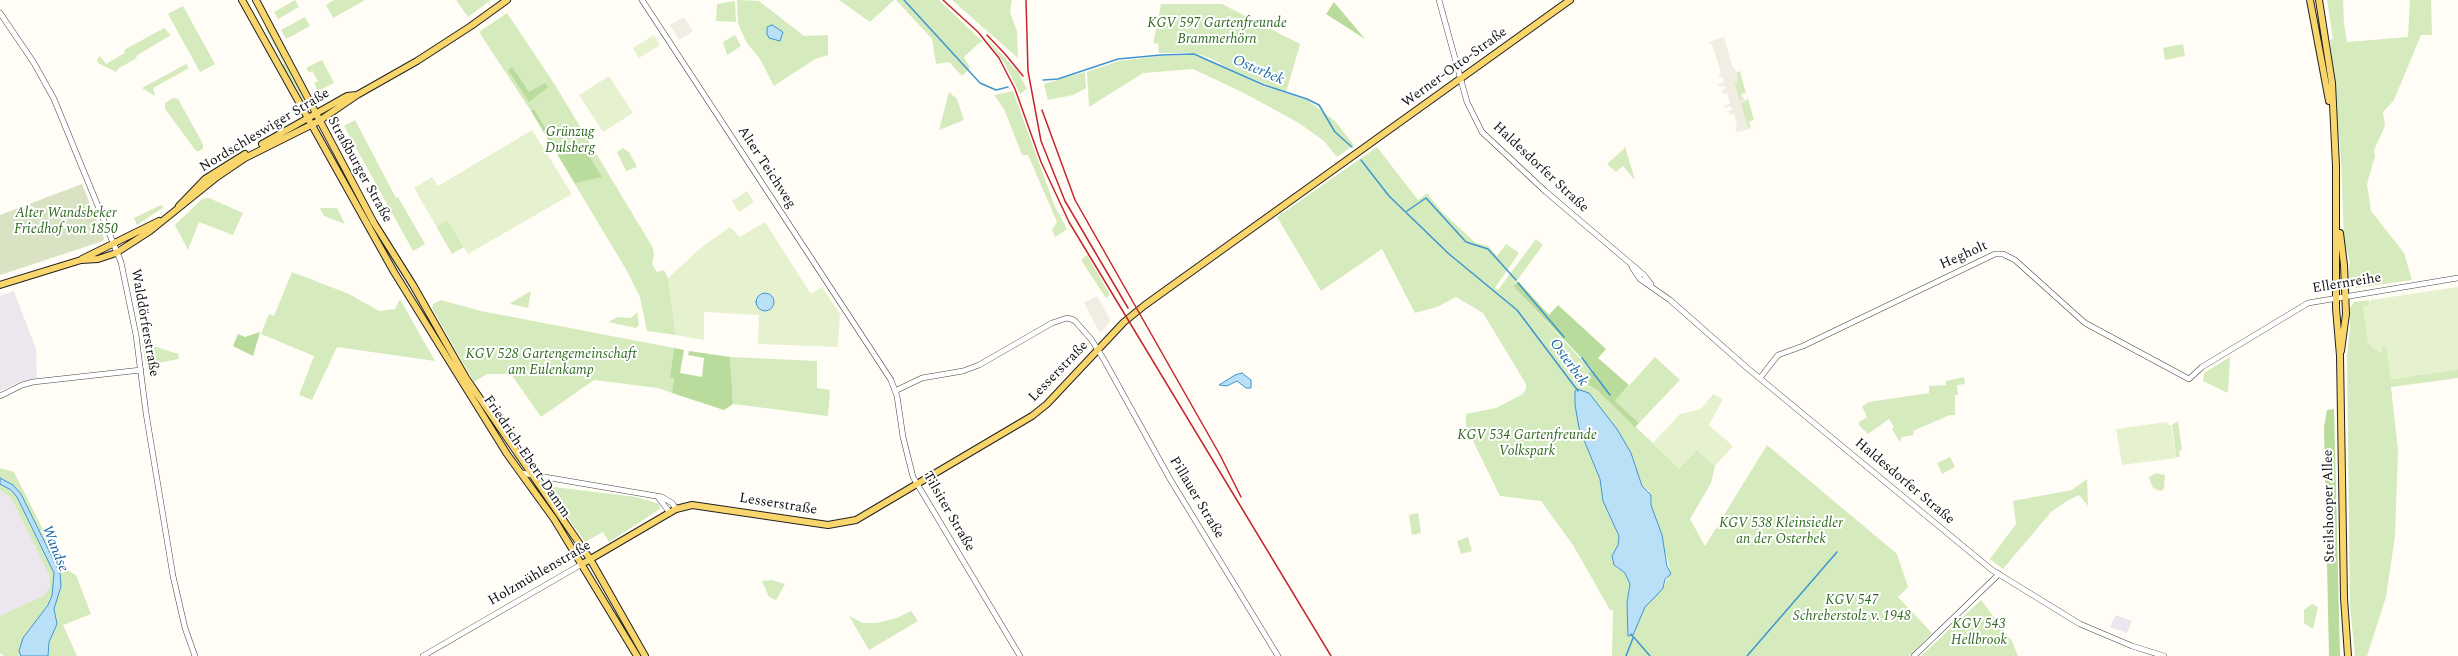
<!DOCTYPE html>
<html>
<head>
<meta charset="utf-8">
<style>
	body { margin:0 }
	canvas { display:block; background:#fffdf5 }
</style>
</head>
<body>
<canvas width="2458" height="656"></canvas>
<script>
const context = document.querySelector('canvas').getContext('2d');
context.lineJoin = 'round';
function fillPath(path, color) { context.fillStyle = color; context.fill(path, 'evenodd'); }
const poly = rows => new Path2D(rows.map(r => 'M' + r).join(''));
function trace(path, color, width, dash) { context.strokeStyle = color; context.lineWidth = width; context.lineCap = dash ? 'butt' : 'round'; context.setLineDash(dash || []); context.stroke(path); }
function drawText(font, color, halo, rows, align = 'center') {
  context.font = font + ' Spectral,serif'; context.lineWidth = 4; context.setLineDash([]); context.textBaseline = 'middle'; context.strokeStyle = halo; context.fillStyle = color; for (const [text, x, y, turn = 0] of rows) {
    context.save(); context.translate(x, y); context.rotate((+turn || 0) * Math.PI / 180); context.textAlign = isNaN(turn) ? turn : align; if (halo) context.strokeText(text, 0, 0); context.fillText(text, 0, 0); context.restore();
  }
}
const industrial = poly([
	[14,291,36,349,37,378,19,382,0,391,0,296],
	[0,490,11,498,49,575,51,587,46,595,0,616],
	[2116,615,2132,621,2127,633,2110,627]
]);
const green = poly([
	[295,0,299,7,278,19,274,12],
	[334,0,365,0,333,18,326,5],
	[456,0,491,0,468,17],
	[737,0,759,1,804,36,828,35,828,55,815,59,774,86,760,59,746,42,738,23],
	[839,0,894,0,870,22],
	[896,0,939,0,983,42,979,43,964,57,970,68,962,76,949,62,936,64,932,39],
	[952,0,1012,0,1010,12,1017,31,1018,58],
	[2327,0,2343,0,2344,24,2347,42,2408,37,2410,0,2431,0,2432,35,2421,35,2394,100,2383,112,2385,126,2374,150,2375,156,2367,184,2371,211,2404,253,2412,280,2355,288,2347,282,2350,262,2344,240,2341,157,2331,52,2330,40,2333,39],
	[735,1,736,22,716,21,717,4],
	[1161,4,1222,4,1300,44,1286,93,1230,69,1210,58,1194,53,1159,53,1158,43,1154,44,1154,39],
	[183,6,215,64,200,72,168,14],
	[507,13,555,85,653,248,654,256,652,264,657,272,664,270,668,278,676,335,647,331,640,297,627,271,531,111,479,32],
	[305,17,310,26,286,39,281,30],
	[269,26,310,107,307,108,295,85,279,65,284,64,265,28],
	[164,28,171,35,136,56,137,58,119,68,116,72,98,63,97,59,100,56,106,64,125,53,124,50],
	[735,35,741,46,727,55,723,42],
	[986,38,1018,72,1027,89,1020,94,1005,64],
	[2183,44,2185,56,2165,60,2163,48],
	[1194,55,1209,60,1263,86,1307,100,1335,121,1354,145,1337,157,1324,141,1299,123,1242,92,1193,69,1143,73,1089,107,1087,72,1119,61,1160,56],
	[322,60,334,83,318,91,314,83,318,81,312,71,309,73,306,68],
	[186,64,189,68,153,88,155,96,142,88],
	[1740,71,1746,93,1741,94,1742,100,1740,101,1734,83,1737,82,1735,73],
	[1085,72,1086,88,1073,95,1048,100,1044,84],
	[1013,91,1055,207,1067,229,1055,237,1052,230,1057,222,1028,155,1022,155,1004,109,994,95],
	[949,92,957,99,964,120,939,130],
	[173,98,178,99,203,144,203,149,199,151,196,151,165,109,165,103],
	[1748,99,1754,120,1749,122,1751,127,1748,128,1740,103],
	[355,120,396,198,398,197,425,244,413,251,344,126],
	[1377,147,1418,200,1427,193,1442,212,1476,243,1488,246,1497,256,1506,244,1519,253,1495,288,1498,290,1536,239,1543,245,1513,286,1592,371,1576,381,1597,390,1679,468,1697,450,1715,466,1711,483,1690,519,1705,546,1767,445,1897,554,1908,587,1898,597,1932,633,1909,656,1612,656,1613,610,1610,610,1573,545,1541,501,1500,496,1466,427,1466,414,1496,408,1523,394,1526,389,1526,384,1483,313,1456,297,1437,307,1415,313,1382,249,1321,291,1277,217],
	[1579,428,1619,433,1623,439,1631,453,1642,486,1649,491,1652,498,1651,505,1668,561,1670,572,1663,588,1645,607,1638,623,1628,636,1627,603,1630,584,1625,573,1616,568,1613,553,1618,546,1619,536,1603,501,1600,479],
	[1626,147,1626,150,1635,180,1623,166,1616,172,1607,164],
	[623,148,629,152,637,167,626,171,617,152],
	[209,198,243,213,233,235,199,222,188,250,175,225,202,199],
	[161,205,164,207,137,225,134,218],
	[320,208,337,208,345,224,324,216],
	[447,219,464,247,452,254,436,226],
	[1087,255,1110,295,1106,298,1081,260],
	[292,272,349,294,379,311,395,309,400,299,435,361,337,347,312,400,299,395,314,356,261,334,269,314,274,316],
	[531,291,528,308,510,304,512,302],
	[441,300,481,311,674,348,670,376,674,377,672,393,658,388,594,380,541,417,511,374,487,374,474,382,432,308,433,304],
	[2369,300,2369,306,2363,307,2370,343,2373,348,2386,346,2392,379,2458,369,2458,378,2391,387,2398,450,2395,536,2386,597,2367,656,2355,656,2350,606,2347,354,2350,328,2350,308,2354,302],
	[637,312,639,325,636,328,608,322,618,317,631,318],
	[142,342,178,354,179,359,146,365],
	[730,357,817,361,817,388,830,390,828,416,733,404],
	[1655,357,1680,380,1639,423,1615,401],
	[2230,357,2228,393,2203,381,2204,373],
	[1964,377,1965,384,1957,385,1958,395,1955,395,1955,415,1950,415,1913,431,1914,435,1902,437,1900,442,1892,429,1894,427,1889,419,1868,434,1859,425,1859,422,1867,417,1862,406,1869,402,1929,393,1929,386,1946,385,1946,381],
	[2178,421,2182,450,2179,451,2180,457,2176,457,2172,425],
	[1950,457,1955,467,1942,474,1937,463],
	[0,468,14,472,62,567,76,575,91,614,63,625,77,656,48,656,49,642,57,624,42,613,19,651,21,656,4,656,0,653,0,616,45,595,50,587,49,575,11,498,0,490],
	[2155,473,2165,475,2164,489,2161,491,2153,488,2149,478],
	[2087,479,2088,506,2079,495,2067,501,2051,512,2003,569,1990,559,2016,524,2013,501,2072,490],
	[546,486,636,497,659,504,660,509,609,542,603,532,585,542],
	[1418,513,1421,533,1412,535,1409,515],
	[1468,537,1472,551,1461,554,1457,541],
	[772,580,785,584,776,600,769,597,762,581],
	[1981,600,2012,641,2018,656,1921,656],
	[2312,604,2318,607,2313,629,2304,623,2304,610],
	[911,611,918,621,869,650,849,616,863,623,877,623,897,618]
]);
const forest = poly([
	[1334,2,1365,39,1326,14],
	[512,67,529,92,545,83,548,87,529,102,508,70],
	[534,109,561,155,586,151,602,177,575,183,531,111],
	[1518,281,1549,315,1558,305,1606,349,1598,358,1629,385,1615,401,1639,423,1635,427,1597,390,1584,383,1575,381,1593,370,1513,286],
	[260,332,253,356,233,346,238,334,245,337],
	[674,348,684,350,680,373,702,377,704,358,688,355,689,351,730,357,733,404,724,410,672,393,674,378,670,377],
	[2334,409,2340,656,2329,656,2324,427,2327,410]
]);
const cemetery = poly([
	[82,184,104,238,103,241,0,275,0,215]
]);
const pitch = poly([
	[654,35,660,45,639,58,633,48],
	[609,76,633,113,603,132,579,95],
	[532,130,572,194,468,254,447,220,436,226,414,188,432,177,438,186],
	[747,191,754,202,739,212,732,201],
	[765,222,811,294,822,287,840,314,838,347,758,344,759,315,704,312,704,340,676,335,668,278,703,246,730,227,740,237],
	[2458,287,2458,369,2391,379,2386,346,2382,346,2382,352,2379,352,2368,343,2363,307,2369,306,2370,300],
	[1713,394,1723,399,1709,425,1733,446,1715,466,1697,450,1679,468,1653,443,1680,414,1701,409],
	[2167,422,2168,425,2171,425,2176,458,2122,465,2116,429]
]);
const plaza = poly([
	[684,17,693,31,679,40,670,25],
	[1724,37,1732,65,1737,73,1738,85,1737,82,1734,83,1740,101,1742,100,1742,94,1746,102,1741,103,1745,119,1748,128,1753,128,1737,132,1735,127,1737,126,1734,114,1730,115,1728,111,1732,110,1731,106,1725,108,1724,106,1730,103,1727,93,1723,94,1722,90,1726,88,1725,86,1719,87,1718,84,1724,82,1722,76,1719,77,1719,74,1721,73,1712,44,1710,44,1709,42],
	[1097,296,1110,319,1110,322,1100,333,1084,303]
]);
const water = poly([
	[772,25,783,32,780,41,769,38,767,34,767,27,772,25],
	'756 302a9 9 0 1 1 18 0a9 9 0 1 1-18 0Z',
	[1242,373,1251,380,1251,388,1246,388,1237,381,1227,386,1219,385,1235,375,1242,373],
	[1577,389,1589,393,1617,429,1631,453,1642,486,1651,495,1651,505,1662,535,1667,566,1671,574,1665,579,1663,588,1657,595,1645,607,1633,635,1628,636,1627,603,1630,584,1625,573,1614,565,1612,556,1618,545,1619,536,1603,501,1600,479,1579,428,1575,405,1575,391,1577,389],
	[0,478,13,485,21,494,60,573,61,586,54,609,57,624,49,642,48,656,21,656,19,651,23,638,48,605,52,596,54,573,17,497,11,490,0,484,0,478]
]);
const stream = poly([
	[904,0,980,83,996,90,1008,87],
	[1043,80,1058,79,1118,59,1161,55,1194,54,1264,85,1307,99,1319,105,1335,132,1352,147],
	[1361,160,1389,196,1449,254,1517,310,1578,391],
	[1407,211,1426,198,1466,242,1488,249,1516,280],
	[1518,283,1564,337],
	[1582,358,1610,395],
	[1631,634,1650,656],
	[1626,656,1633,638],
	[1747,656,1837,552]
]);
const minor = poly([
	[642,0,891,380,897,396,903,437,913,477,1020,656],
	[1439,0,1467,102,1482,132,1545,191,1644,275,1651,284],
	[0,13,34,63,54,99,121,262,136,335,146,413,173,576,185,628,195,656],
	[1632,267,1640,279,1670,300,1746,367,1992,570,2080,624,2132,646,2164,656],
	[1760,378,1778,355,1803,346,1995,254,2003,254,2015,260,2085,323,2189,379,2202,367,2308,303,2458,278],
	[895,391,922,378,963,371,979,365,1052,323,1067,318,1074,320,1091,339,1103,358,1170,479,1278,656],
	[0,396,22,385,33,382,141,370],
	[521,473,662,497,672,503,676,509],
	[658,497,670,513],
	[423,656,582,564],
	[1914,656,1999,574]
]);
const major = poly([
	[242,0,394,272,507,454,554,519,637,656],
	[256,0,374,223,413,285,466,378,590,559,645,656],
	[2310,0,2329,101],
	[2319,0,2332,83,2336,166,2336,308,2340,356,2344,598,2348,656],
	[262,144,347,96,357,95],
	[179,206,205,179,245,154],
	[2340,233,2344,265,2346,314,2341,351],
	[82,259,159,221],
	[0,285,81,260,98,259,116,253,150,231,217,177,245,158,319,121,357,95,417,61,471,26,507,0],
	[582,564,676,509,692,505,828,525,856,520,1032,416,1047,404,1124,322,1145,305,1570,0]
]);
const rail = poly([
	[943,0,978,32,999,58,1015,89,1041,162,1069,222,1331,656],
	[1026,0,1028,71,1041,141,1065,201,1128,308],
	[987,35,1005,54,1023,76],
	[1042,110,1075,200,1220,455,1241,497]
]);
const parkNames = [
	["KGV 597 Gartenfreunde",1217,24],
	["Brammerhörn",1217,40],
	["Grünzug",570,133],
	["Dulsberg",570,149],
	["Alter Wandsbeker",66,214],
	["Friedhof von 1850",66,230],
	["KGV 528 Gartengemeinschaft",551,355],
	["am Eulenkamp",551,371],
	["KGV 534 Gartenfreunde",1527,436],
	["Volkspark",1527,452],
	["KGV 538 Kleinsiedler",1781,524],
	["an der Osterbek",1781,540],
	["KGV 547",1852,601],
	["Schreberstolz v. 1948",1852,617],
	["KGV 543",1979,625],
	["Hellbrook",1979,641]
];
const streetNames = [
	["Werner-Otto-Straße",1455,68,-36],
	["Nordschleswiger Straße",265,131,-31],
	["Alter Teichweg",766,168,57],
	["Haldesdorfer Straße",1540,168,43],
	["Straßburger Straße",359,170,61],
	["Hegholt",1964,256,-24],
	["Ellernreihe",2347,284,-9],
	["Walddörferstraße",144,323,80],
	["Lesserstraße",1059,372,-46],
	["Friedrich-Ebert-Damm",526,457,56],
	["Haldesdorfer Straße",1904,482,40],
	["Pillauer Straße",1196,498,59],
	["Lesserstraße",778,505,9],
	["Steilshooper Allee",2330,506,-91],
	["Tilsiter Straße",948,512,60],
	["Holzmühlenstraße",540,574,-30]
];
const waterNames = [
	["Osterbek",1258,71,23],
	["Osterbek",1568,363,54],
	["Wandse",54,549,68]
];
fillPath(industrial, '#eee6ef');
fillPath(green, '#d5ebbd');
fillPath(forest, '#b9dc9c');
fillPath(cemetery, '#d9e3c4');
fillPath(pitch, '#e6f2cf');
fillPath(plaza, '#f1ede2');
fillPath(water, '#b9e0f7');
trace(water, '#3f96cf', 1);
trace(stream, '#3f96cf', 1.5);
trace(minor, '#444', 6);
trace(major, '#222', 8);
trace(minor, '#fff', 5);
trace(major, '#f9d66b', 6);
trace(rail, '#c4262e', 1.5);
drawText('italic 14px', '#2f6b1f', '#fff', parkNames);
drawText('14px', '#111', '#fff', streetNames);
drawText('italic 15px', '#1768a6', '#fff', waterNames);
</script>
</body>
</html>
